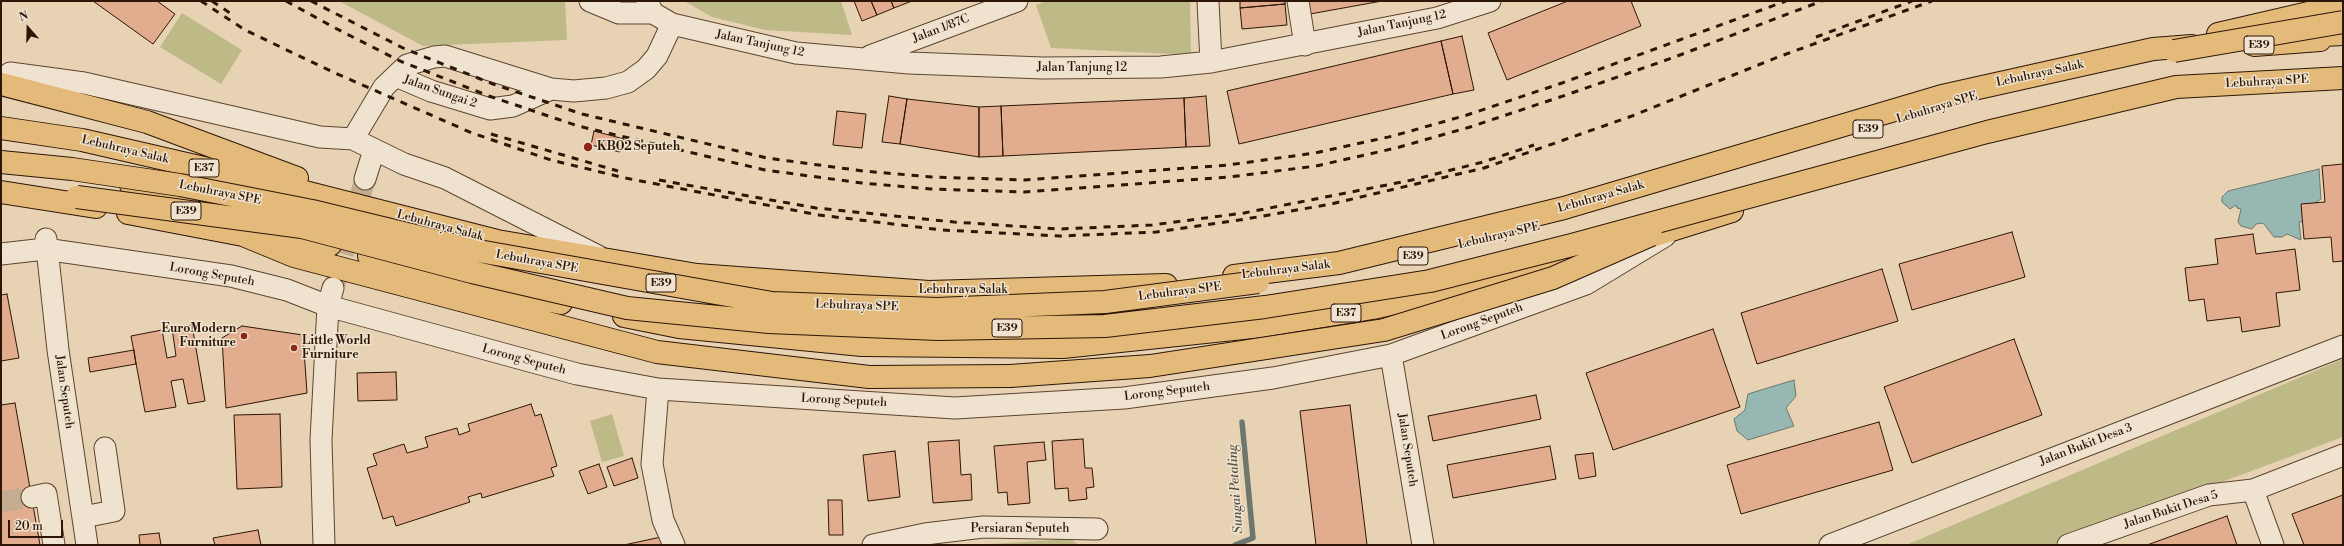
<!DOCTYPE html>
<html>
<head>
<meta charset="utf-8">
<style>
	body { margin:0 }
	#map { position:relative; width:2344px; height:546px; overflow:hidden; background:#e7d3b3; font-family:"Libre Bodoni",serif }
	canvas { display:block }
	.frame { position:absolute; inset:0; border:2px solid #2d1606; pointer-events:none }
	.north { position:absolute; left:8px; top:8px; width:40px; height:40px; -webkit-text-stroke:3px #efe2ce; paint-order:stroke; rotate:340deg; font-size:11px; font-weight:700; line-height:16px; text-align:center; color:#2d1606 }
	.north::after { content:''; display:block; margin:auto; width:14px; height:18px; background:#2d1606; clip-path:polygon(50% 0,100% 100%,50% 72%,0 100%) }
	.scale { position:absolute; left:8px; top:520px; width:55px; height:18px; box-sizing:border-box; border:2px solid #2d1606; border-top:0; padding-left:5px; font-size:12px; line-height:14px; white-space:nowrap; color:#2d1606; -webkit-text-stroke:3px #efe2ce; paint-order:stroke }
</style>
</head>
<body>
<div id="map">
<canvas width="2344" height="546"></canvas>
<div class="frame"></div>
<div class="north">N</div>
<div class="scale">20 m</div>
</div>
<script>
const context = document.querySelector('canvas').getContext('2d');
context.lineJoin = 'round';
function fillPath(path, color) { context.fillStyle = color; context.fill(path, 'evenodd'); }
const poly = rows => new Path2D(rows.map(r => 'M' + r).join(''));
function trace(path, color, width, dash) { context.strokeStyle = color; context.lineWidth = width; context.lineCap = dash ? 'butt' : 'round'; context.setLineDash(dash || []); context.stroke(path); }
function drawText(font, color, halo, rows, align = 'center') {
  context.font = font + ' "Libre Bodoni",serif'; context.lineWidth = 3; context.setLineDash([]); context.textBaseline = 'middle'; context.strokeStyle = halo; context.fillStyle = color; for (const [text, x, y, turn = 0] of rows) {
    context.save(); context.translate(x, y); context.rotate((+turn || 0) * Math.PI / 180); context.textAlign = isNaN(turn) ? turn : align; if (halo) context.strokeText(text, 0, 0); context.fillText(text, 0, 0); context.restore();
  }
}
const green = poly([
	[339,1,565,1,567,40,423,46],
	[684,1,841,1,852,35,765,30,712,17],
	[1046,1,1190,1,1191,55,1051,48,1036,5],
	[182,13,242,50,221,84,160,47],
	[2343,359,2343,437,2052,545,1906,545],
	[612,414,624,456,602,462,590,421],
	[1070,539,1079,545,975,545]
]);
const water = poly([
	[2319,169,2321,199,2308,207,2310,221,2299,222,2301,240,2287,234,2282,237,2274,237,2263,223,2256,224,2252,229,2241,226,2238,222,2241,209,2237,208,2236,205,2230,209,2222,202,2222,197,2228,191,2319,169],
	[1794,380,1796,396,1786,408,1794,426,1748,440,1737,431,1734,419,1745,410,1748,394,1794,380]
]);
const stream = poly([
	[1235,545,1253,538,1242,422]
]);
const building = poly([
	[93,1,157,1,175,14,153,44,93,1],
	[854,1,871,1,877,15,862,21,854,1],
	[871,1,891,1,894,8,877,15,871,1],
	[891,1,912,1,894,8,891,1],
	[1240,1,1285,1,1285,4,1240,8,1240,1],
	[1308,1,1382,1,1310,14,1308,1],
	[1568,1,1631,1,1641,26,1507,80,1488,33,1568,1],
	[1285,4,1287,25,1242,29,1240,8,1285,4],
	[1462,36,1474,90,1453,94,1441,41,1462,36],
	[1441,41,1453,94,1239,144,1227,91,1441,41],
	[889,96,907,99,900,144,882,142,889,96],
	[1206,96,1210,146,1186,147,1184,98,1206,96],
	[1184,98,1186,147,1003,156,1001,106,1184,98],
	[907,99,979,107,979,157,900,144,907,99],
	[1001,106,1003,156,979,157,979,107,1001,106],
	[837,111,866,114,862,148,833,145,837,111],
	[594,131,624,139,620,152,591,145,594,131],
	[2343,164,2343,261,2333,262,2331,237,2304,239,2301,204,2325,202,2322,166,2343,164],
	[2012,232,2025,277,1912,310,1899,264,2012,232],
	[2253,234,2256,254,2295,249,2300,290,2276,293,2280,326,2242,332,2240,317,2207,321,2204,299,2189,301,2185,268,2218,264,2215,239,2253,234],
	[1882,269,1898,321,1757,364,1741,313,1882,269],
	[7,294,19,358,1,361,1,295,7,294],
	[192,325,205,401,188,404,183,379,171,381,176,407,145,412,131,336,162,330,167,358,176,356,172,328,192,325],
	[242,326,303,335,307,393,226,408,222,338,242,326],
	[1713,329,1740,407,1613,450,1586,373,1713,329],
	[2014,339,2042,415,1912,463,1884,387,2014,339],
	[134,350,136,364,90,372,88,358,134,350],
	[396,372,397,400,358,401,357,373,396,372],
	[1536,395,1541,419,1433,441,1428,416,1536,395],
	[15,403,40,545,1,545,1,405,15,403],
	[531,404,535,416,541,414,557,466,551,468,554,476,482,498,481,493,468,497,470,502,396,526,393,516,383,519,367,468,377,465,373,454,404,444,407,453,428,447,425,437,457,428,459,435,470,431,468,424,531,404],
	[1350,405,1367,545,1316,545,1300,411,1350,405],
	[280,414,282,487,237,489,234,415,280,414],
	[1879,422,1893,470,1741,514,1727,465,1879,422],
	[1083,439,1085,468,1092,468,1094,487,1086,488,1087,499,1069,501,1068,488,1055,489,1052,441,1083,439],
	[959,440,961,475,971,474,972,500,933,503,928,442,959,440],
	[1044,442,1046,460,1027,462,1030,503,1008,505,1007,492,998,493,994,446,1044,442],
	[1550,446,1556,479,1453,498,1447,465,1550,446],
	[895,451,900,497,868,501,863,455,895,451],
	[1593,453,1596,476,1579,479,1575,455,1593,453],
	[632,458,638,478,614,486,607,467,632,458],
	[599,464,607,487,588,494,579,471,599,464],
	[2343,495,2343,545,2304,545,2292,514,2343,495],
	[828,500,842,500,843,535,829,535,828,500],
	[2227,516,2237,545,2147,545,2227,516],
	[258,530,261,545,215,545,213,538,258,530],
	[159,533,161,545,140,545,139,535,159,533],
	[661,537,663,545,624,545,661,537]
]);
const minorTunnel = poly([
	[335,284,365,179],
	[1,502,32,497]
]);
const minor = poly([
	[590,1,619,13,653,13],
	[647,1,653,13,672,24,796,53,909,63,1043,68,1161,67,1211,62,1437,18,1490,1],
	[1208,1,1211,62],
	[1298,1,1305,45],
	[870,56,1017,1],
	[396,76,431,91,490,109,513,106,551,89],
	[9,86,10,73,84,83,320,137,353,139,404,164,445,178,598,256],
	[353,139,384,87,407,65,434,57,445,56,551,89,574,91,606,88,628,82,646,69,657,56,672,24],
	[365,179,374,150],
	[46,239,58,350,87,545],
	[1,254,45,249,231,276,287,290,328,306,577,374,658,389,955,408,1124,398,1273,378,1391,355,1586,284,1665,236],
	[1391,355,1423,545],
	[658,389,652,464,663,520,674,545],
	[2253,490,2273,545],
	[32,497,46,494,54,545],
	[83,517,114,511,105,448],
	[324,545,321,440,328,306,333,288],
	[873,545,925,534,983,527,1097,529],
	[1830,545,2343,346],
	[2068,545,2209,495,2253,490,2343,455]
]);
const highway = poly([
	[2218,34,2343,5],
	[2304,36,2343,34],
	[2254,45,2320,40],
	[1,84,147,122,297,178],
	[1,128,82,140,269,183,497,241,697,275,929,292,1166,285],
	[131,185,212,209],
	[1,192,96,207],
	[128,213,243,235,330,245],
	[243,235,294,256,657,352,869,377,1010,376],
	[1633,242,1732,211],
	[369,256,479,287,561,303],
	[1234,276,1339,263,1564,208,1942,96,2153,49,2192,46],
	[624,316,679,327,862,345,1063,347,1262,326,1373,308,1493,281,1594,253]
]);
const rail = poly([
	[201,1,245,30,335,73,472,133,551,160,625,178,819,215,942,230,1060,236,1156,232,1246,219,1331,204,1484,168,1632,116,1778,57,1932,1],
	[212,1,230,13],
	[286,1,335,28,400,61,489,96,578,126,765,170,862,183,931,189,1025,192,1229,177,1316,166,1396,148,1470,127,1566,95,1672,58,1822,1],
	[311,1,405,49,493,84,582,114,767,158,863,171,932,177,1025,180,1228,165,1315,153,1393,136,1467,115,1562,83,1786,1],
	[1816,37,1912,1],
	[491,134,618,171],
	[659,180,816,208,954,222,1059,229,1152,225,1244,213,1412,180,1483,162,1534,145]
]);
const highwayBridge = poly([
	[2174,51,2343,22],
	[1,162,72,169,180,185,312,211,473,250,772,303,937,309,1105,302,1258,282],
	[77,197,302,227,472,272,627,308,769,322,938,329,1105,326,1265,307,1430,281,1572,245,1987,132,2176,87,2343,78],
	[1010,376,1150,366,1384,330,1553,278,1651,235]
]);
const markers = [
	[588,147,5,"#8f2418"],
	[244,336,4,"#8f2418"],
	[294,348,4,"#8f2418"]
];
const shields = [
	[2259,45,30],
	[1868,129,30],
	[204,168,30],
	[186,211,30],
	[1413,256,30],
	[661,283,30],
	[1346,313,30],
	[1007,328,30]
];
const shieldNames = [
	["E39",2259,45],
	["E39",1868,129],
	["E37",204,168],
	["E39",186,211],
	["E39",1413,256],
	["E39",661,283],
	["E37",1346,313],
	["E39",1007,328]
];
const streetNames = [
	["Jalan Tanjung 12",1402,24,-12],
	["Jalan 1/87C",941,29,-21],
	["Jalan Tanjung 12",760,44,12],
	["Jalan Tanjung 12",1082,68],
	["Lebuhraya Salak",2040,74,-12],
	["Lebuhraya SPE",2267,82,-3],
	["Jalan Sungai 2",440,92,19],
	["Lebuhraya SPE",1937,108,-17],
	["Lebuhraya Salak",125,150,13],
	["Lebuhraya SPE",220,193,11],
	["Lebuhraya Salak",1601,197,-16],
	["Lebuhraya Salak",440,226,15],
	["Lebuhraya SPE",1499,236,-13],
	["Lebuhraya SPE",537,262,10],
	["Lebuhraya Salak",1286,270,-7],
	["Lorong Seputeh",212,275,10],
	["Lebuhraya Salak",963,290],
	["Lebuhraya SPE",1180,292,-7],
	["Lebuhraya SPE",857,306,2],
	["Lorong Seputeh",1482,322,-20],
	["Lorong Seputeh",524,360,15],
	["Jalan Seputeh",64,392,82],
	["Lorong Seputeh",1167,392,-7],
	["Lorong Seputeh",844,401,3],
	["Jalan Bukit Desa 3",2086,445,-21],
	["Jalan Seputeh",1407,450,81],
	["Jalan Bukit Desa 5",2171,510,-18],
	["Persiaran Seputeh",1020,529]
];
const poiNames = [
	["KB02 Seputeh",597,147],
	["EuroModern",236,329,"right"],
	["Furniture",236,343,"right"],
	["Little World",302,341],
	["Furniture",302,355]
];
const waterNames = [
	["Sungai Petaling",1236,489,-94]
];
fillPath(green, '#beba87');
fillPath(water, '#97b7b2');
trace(water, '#6d776d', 1);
trace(stream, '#6d776d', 5.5);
fillPath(building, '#e2ac8e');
trace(building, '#2d1606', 1);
trace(minorTunnel, '#c2ad90', 21, [21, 10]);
trace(minor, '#5c4531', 23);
trace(highway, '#2d1606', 24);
trace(minor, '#efe2ce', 21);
trace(highway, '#e4ba7a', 22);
trace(rail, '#2d1606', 3, [7, 7]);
trace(highwayBridge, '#2d1606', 24, []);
trace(highwayBridge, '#e4ba7a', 22);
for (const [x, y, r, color] of markers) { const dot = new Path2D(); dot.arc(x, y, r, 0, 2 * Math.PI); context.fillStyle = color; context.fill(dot); trace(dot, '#efe2ce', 1.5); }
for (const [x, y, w] of shields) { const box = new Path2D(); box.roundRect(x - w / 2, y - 9, w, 18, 3); context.fillStyle = '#efe2ce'; context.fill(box); trace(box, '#2d1606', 1); }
drawText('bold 11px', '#2d1606', null, shieldNames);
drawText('12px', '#2d1606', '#efe2ce', streetNames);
drawText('bold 12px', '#2d1606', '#efe2ce', poiNames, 'left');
drawText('italic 13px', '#524e42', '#efe2ce', waterNames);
</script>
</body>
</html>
